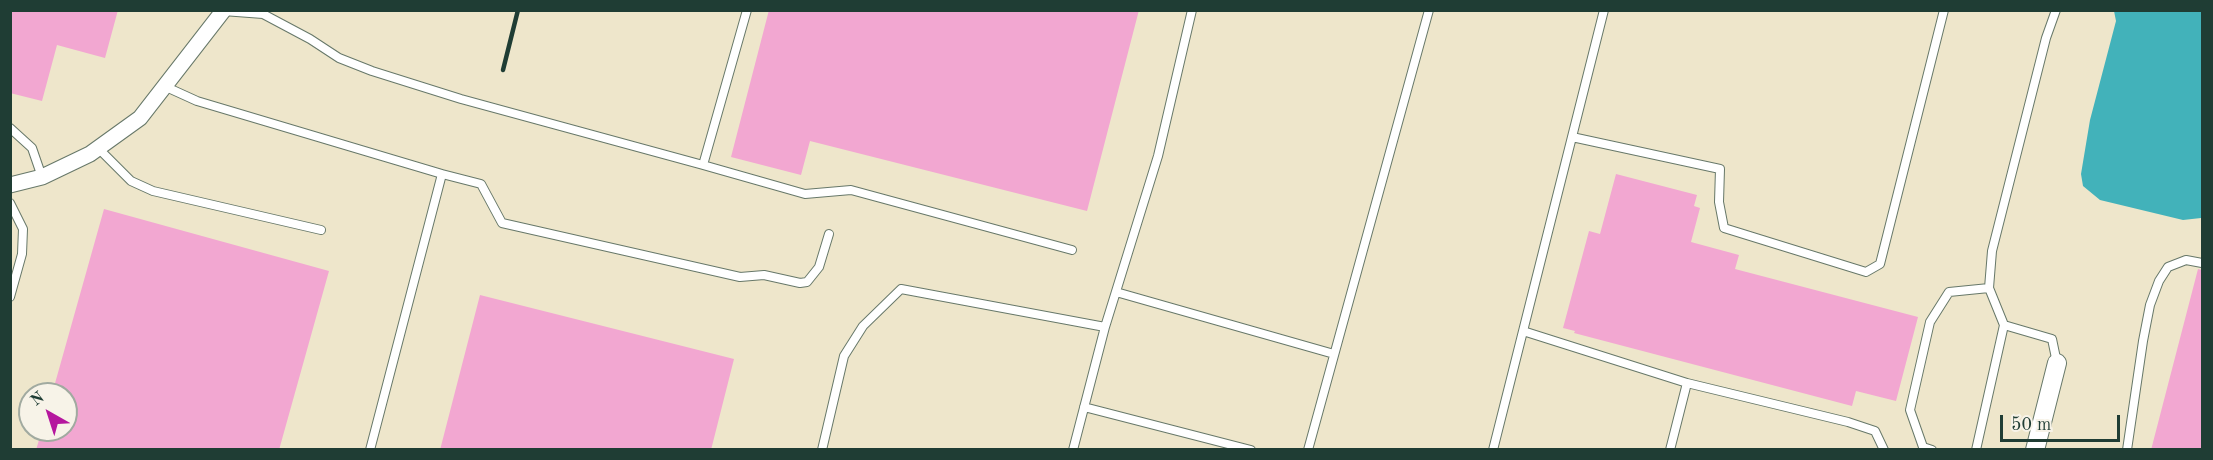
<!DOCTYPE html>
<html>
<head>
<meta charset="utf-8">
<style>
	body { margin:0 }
	#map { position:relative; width:2213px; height:460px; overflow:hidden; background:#eee6cb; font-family:"Old Standard TT",serif }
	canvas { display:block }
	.frame { position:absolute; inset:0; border:12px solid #1f3d34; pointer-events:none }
	.north { position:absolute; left:18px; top:382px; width:60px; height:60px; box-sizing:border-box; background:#f7f3e8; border:2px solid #a1aaa0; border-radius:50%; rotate:321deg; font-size:16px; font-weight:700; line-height:24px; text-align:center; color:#1f3d34 }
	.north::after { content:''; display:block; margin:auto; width:21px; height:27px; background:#b5179e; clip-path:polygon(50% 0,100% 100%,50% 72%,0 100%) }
	.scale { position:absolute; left:2000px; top:415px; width:120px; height:27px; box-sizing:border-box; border:3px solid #1f3d34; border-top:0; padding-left:8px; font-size:18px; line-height:21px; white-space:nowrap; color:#1f3d34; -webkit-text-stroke:4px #f7f3e8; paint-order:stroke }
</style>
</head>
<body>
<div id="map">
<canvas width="2213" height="460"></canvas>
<div class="frame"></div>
<div class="north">N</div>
<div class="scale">50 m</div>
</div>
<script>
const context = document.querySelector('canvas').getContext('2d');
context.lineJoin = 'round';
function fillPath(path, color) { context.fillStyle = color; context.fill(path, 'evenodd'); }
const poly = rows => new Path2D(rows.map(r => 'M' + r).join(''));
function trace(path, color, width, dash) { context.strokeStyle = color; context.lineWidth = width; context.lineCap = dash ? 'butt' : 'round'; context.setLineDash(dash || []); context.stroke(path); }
const water = poly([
	[2114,11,2202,11,2201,218,2183,220,2100,200,2083,186,2081,174,2090,120,2116,21]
]);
const building = poly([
	[10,10,118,10,105,58,57,45,42,101,10,93],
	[769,10,1139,10,1087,211,810,141,801,175,731,157],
	[1616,174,1697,195,1694,206,1700,208,1691,242,1739,255,1735,269,1918,317,1896,401,1856,391,1852,406,1574,333,1575,331,1563,328,1589,231,1600,234],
	[104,209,329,271,279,450,36,450,42,430,66,430,66,394,52,394],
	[2198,269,2202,270,2202,450,2151,450],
	[480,295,734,359,711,450,440,450]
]);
const service = poly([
	[2056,10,2046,38,1992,251,1989,288,2004,325,2052,339,2057,363],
	[223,11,263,14,310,39,339,58,372,71,461,99,703,165,747,10],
	[164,86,197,101,442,174,370,450],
	[10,128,32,148,42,177],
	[1572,137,1720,169,1719,202,1724,228,1866,272,1880,264,1944,10],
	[98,148,131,181,153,191,321,230],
	[703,165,805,194,851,190,1072,250],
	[442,174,481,184,502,223,740,277,764,275,800,283,807,282,819,267,829,234],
	[10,203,23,229,22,254,10,297],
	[1116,292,1334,354],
	[1523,331,1687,383],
	[1084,407,1251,450],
	[822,450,844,356,863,326,901,289,1105,327,1158,156,1192,10],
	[1073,450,1105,327],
	[1308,450,1429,10],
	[1493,450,1604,10],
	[1670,450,1687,383,1848,422,1875,431,1884,450],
	[1932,450,1923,447,1910,410,1930,322,1949,292,1989,288],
	[1976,450,2004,325],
	[2127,450,2143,341,2150,305,2159,281,2168,267,2186,260,2202,263]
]);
const minor = poly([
	[10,185,42,177,90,154,140,118,223,11]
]);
const tertiary = poly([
	[2035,450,2057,363]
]);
const rail = poly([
	[503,70,518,10]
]);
fillPath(water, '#42b2ba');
fillPath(building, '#f2a7d1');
trace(service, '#677869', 10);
trace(minor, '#677869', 17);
trace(tertiary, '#677869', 20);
trace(service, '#fff', 8);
trace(minor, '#fff', 15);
trace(tertiary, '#fff', 18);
trace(rail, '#1f3d34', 4.5);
</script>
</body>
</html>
